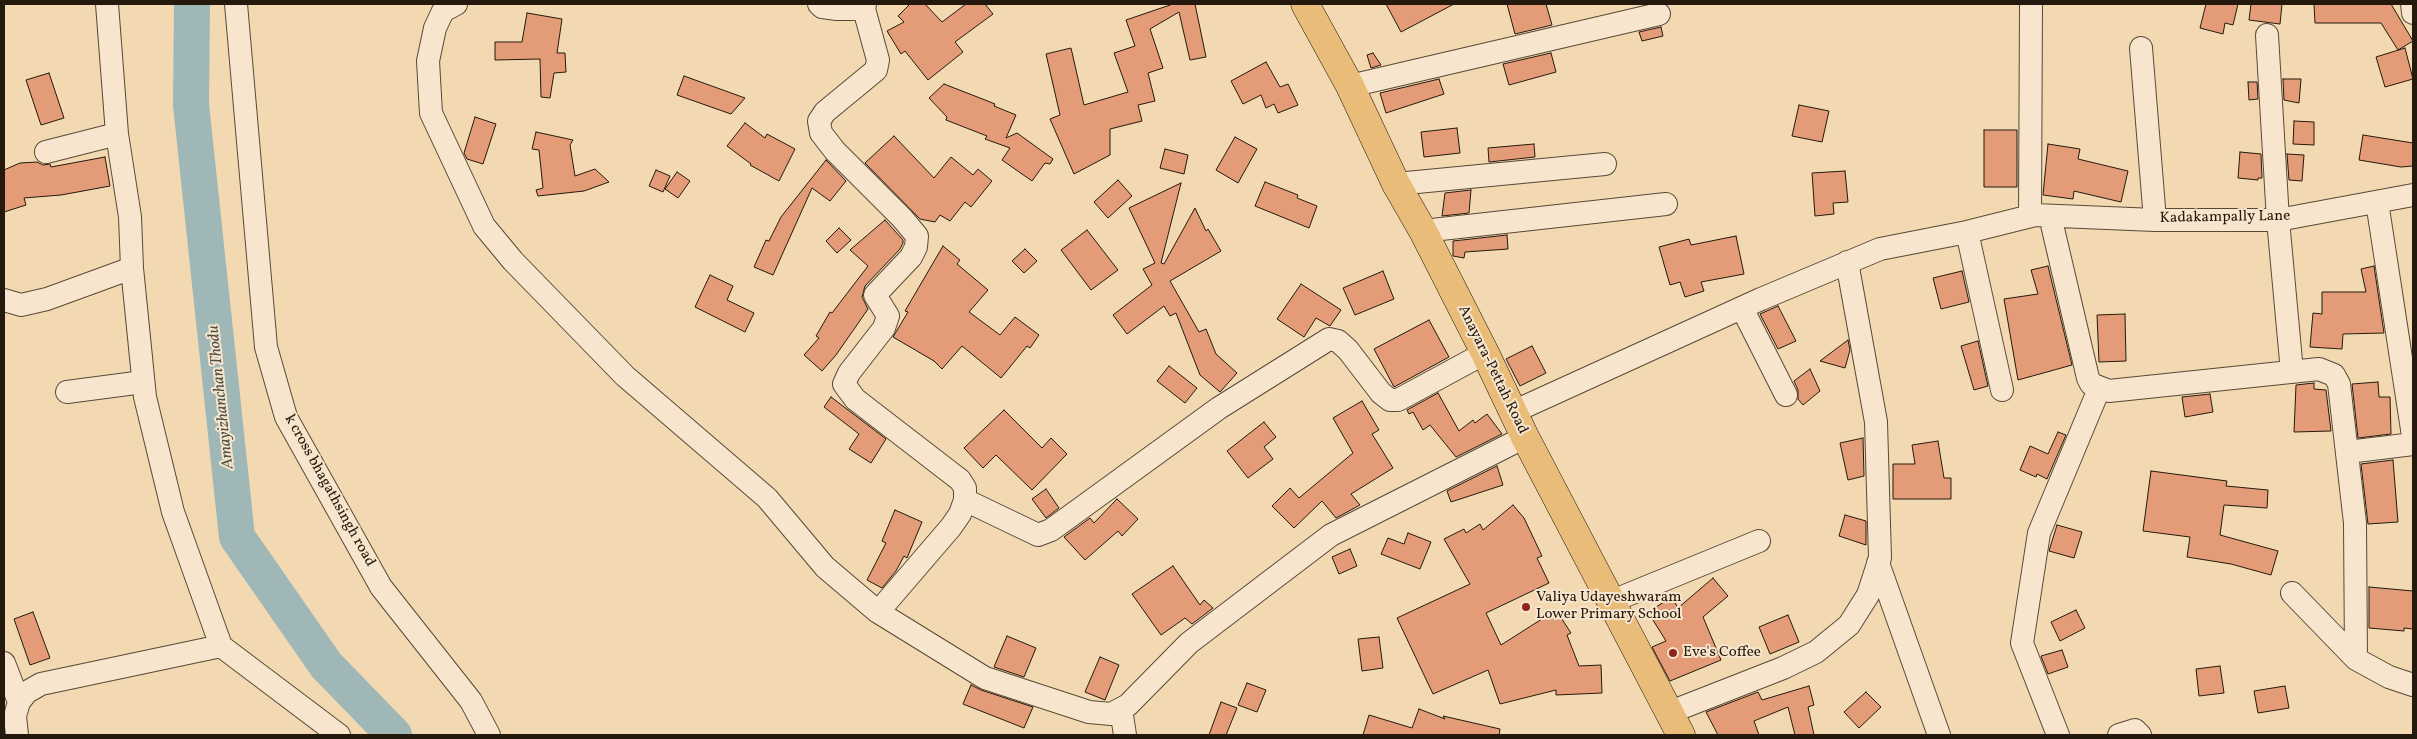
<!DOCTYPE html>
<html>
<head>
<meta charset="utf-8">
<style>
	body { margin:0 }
	#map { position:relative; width:2417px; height:739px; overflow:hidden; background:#f2d9b2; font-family:Vollkorn,serif }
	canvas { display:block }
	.frame { position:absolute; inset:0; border:5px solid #24190c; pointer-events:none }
</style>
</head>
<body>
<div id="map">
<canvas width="2417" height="739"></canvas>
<div class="frame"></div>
</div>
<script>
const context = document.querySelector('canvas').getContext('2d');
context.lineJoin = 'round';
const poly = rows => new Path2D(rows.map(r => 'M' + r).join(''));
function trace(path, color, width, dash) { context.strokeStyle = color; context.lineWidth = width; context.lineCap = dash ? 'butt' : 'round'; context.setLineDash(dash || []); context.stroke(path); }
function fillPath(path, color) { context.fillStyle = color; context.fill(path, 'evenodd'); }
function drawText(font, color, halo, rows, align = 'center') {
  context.font = font + ' Vollkorn,serif'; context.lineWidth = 4; context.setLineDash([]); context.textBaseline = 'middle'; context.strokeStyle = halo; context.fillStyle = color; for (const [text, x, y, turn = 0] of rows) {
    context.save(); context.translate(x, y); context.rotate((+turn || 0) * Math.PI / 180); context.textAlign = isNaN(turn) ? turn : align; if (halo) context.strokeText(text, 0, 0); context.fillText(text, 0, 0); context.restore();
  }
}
const river = poly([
	[192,4,191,105,237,537,326,665,394,735]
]);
const building = poly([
	[910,4,925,4,942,22,966,4,985,4,993,14,955,42,963,52,928,80,905,51,901,54,887,31,904,22,898,16,910,4],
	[1173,4,1195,4,1206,57,1190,60,1179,12,1150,29,1163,68,1148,73,1155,101,1138,105,1142,121,1110,129,1110,155,1074,174,1050,119,1060,115,1046,54,1071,48,1084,105,1128,92,1114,53,1135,46,1126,20,1173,4],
	[1386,4,1454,4,1401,32,1386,4],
	[1507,4,1546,4,1552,25,1515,34,1507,4],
	[2206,4,2238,4,2233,25,2225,23,2223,34,2200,28,2206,4],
	[2251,4,2282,4,2280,24,2249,20,2251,4],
	[2314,4,2391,4,2413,41,2398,50,2381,23,2315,23,2314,4],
	[527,13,562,19,557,53,565,53,566,72,554,73,550,98,541,97,540,59,495,60,495,42,522,42,527,13],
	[1661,27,1663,36,1642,41,1639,32,1661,27],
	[2405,48,2413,79,2385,87,2376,57,2405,48],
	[1373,53,1381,65,1371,68,1367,55,1373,53],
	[1551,53,1556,72,1509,85,1503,64,1551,53],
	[1266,62,1280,87,1288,84,1298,105,1278,113,1274,104,1266,108,1261,95,1243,104,1231,81,1266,62],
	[49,73,64,118,41,125,26,80,49,73],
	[684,76,745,98,731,114,677,95,684,76],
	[1439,79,1444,94,1386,113,1380,93,1439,79],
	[2283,79,2301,79,2299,103,2284,100,2283,79],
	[2248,82,2257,82,2258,99,2249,100,2248,82],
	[944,84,985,100,995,104,994,106,1016,115,1006,138,1017,133,1053,159,1050,164,1045,163,1032,181,1002,160,1010,148,985,139,987,136,946,120,947,117,929,98,944,84],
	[1799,105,1829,111,1822,142,1792,136,1799,105],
	[475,117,496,124,483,164,467,159,464,153,475,117],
	[2294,121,2314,122,2314,145,2293,144,2294,121],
	[745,123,765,138,767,134,795,149,779,181,750,165,751,164,727,146,745,123],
	[1457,128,1460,153,1424,157,1421,132,1457,128],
	[1984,130,2017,130,2017,187,1984,187,1984,130],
	[536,132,573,140,570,145,575,176,595,169,609,182,584,191,538,196,536,190,543,188,539,150,532,149,536,132],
	[2363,135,2413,143,2413,166,2401,167,2359,160,2363,135],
	[894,136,934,178,951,157,973,175,978,169,992,181,971,207,965,202,950,221,940,215,935,222,920,219,865,163,894,136],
	[1235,137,1257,149,1238,183,1216,170,1235,137],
	[1534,144,1535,157,1489,162,1488,148,1534,144],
	[2048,144,2080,149,2078,159,2128,171,2121,202,2074,191,2073,199,2043,195,2048,144],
	[1165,149,1188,155,1184,174,1160,168,1165,149],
	[2240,152,2261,154,2262,178,2258,178,2258,180,2238,178,2240,152],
	[2287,154,2304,155,2302,181,2289,180,2287,154],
	[105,157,110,186,61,195,24,198,26,205,4,212,4,170,20,163,37,162,43,165,50,164,51,167,105,157],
	[826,160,846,181,830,201,812,188,773,275,754,267,766,240,769,241,781,217,826,160],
	[656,170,670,176,663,192,649,186,656,170],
	[1845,171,1848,202,1833,203,1834,214,1815,216,1812,173,1845,171],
	[677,172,690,181,678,198,665,189,677,172],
	[1118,180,1132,196,1108,218,1094,202,1118,180],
	[1265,182,1298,195,1297,198,1317,206,1309,228,1255,206,1265,182],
	[1181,183,1161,263,1164,264,1195,208,1206,231,1208,229,1221,251,1170,281,1199,332,1206,329,1216,354,1237,373,1220,392,1200,375,1176,313,1170,316,1164,306,1127,334,1113,315,1152,285,1143,269,1155,263,1129,208,1181,183],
	[1471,190,1469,213,1442,216,1445,193,1471,190],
	[885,220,903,240,903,243,900,249,865,286,862,297,868,309,836,355,822,371,804,355,819,338,816,336,830,312,832,313,868,266,850,250,885,220],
	[839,228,851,240,837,253,826,241,839,228],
	[1087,230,1118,270,1091,290,1061,250,1087,230],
	[1507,235,1508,249,1465,252,1464,258,1453,256,1453,241,1507,235],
	[1736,236,1744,274,1701,282,1704,291,1685,297,1680,282,1670,285,1659,247,1689,239,1691,245,1736,236],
	[943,246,960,260,957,264,988,290,969,312,1000,335,1015,317,1039,335,1030,348,1027,346,1001,378,962,346,942,369,934,361,893,337,908,312,905,311,943,246],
	[1025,249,1037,261,1024,273,1012,261,1025,249],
	[2048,266,2072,365,2018,380,2004,299,2038,294,2031,270,2048,266],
	[2374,266,2384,333,2343,334,2342,349,2310,347,2313,313,2322,314,2322,292,2366,292,2361,269,2374,266],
	[1383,271,1394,299,1355,315,1343,288,1383,271],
	[1962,271,1969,302,1941,309,1933,278,1962,271],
	[710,275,733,286,727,300,754,313,745,332,695,307,710,275],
	[1301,284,1341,310,1330,326,1316,318,1304,337,1277,319,1301,284],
	[1778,306,1796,341,1778,349,1760,314,1778,306],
	[2125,314,2126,361,2099,362,2097,315,2125,314],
	[1429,320,1449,357,1394,387,1374,349,1429,320],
	[1848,340,1850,350,1845,368,1820,361,1848,340],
	[1978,341,1988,386,1974,390,1961,346,1978,341],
	[1532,346,1546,373,1520,386,1506,359,1532,346],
	[1169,366,1197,388,1185,403,1157,381,1169,366],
	[1810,369,1820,391,1803,405,1798,399,1798,390,1794,381,1810,369],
	[2378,382,2379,397,2390,397,2391,434,2358,438,2352,384,2378,382],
	[2314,383,2314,389,2326,390,2331,431,2294,432,2296,385,2314,383],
	[1438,393,1459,431,1473,420,1475,423,1487,414,1502,434,1456,457,1430,425,1423,430,1413,412,1409,414,1407,410,1438,393],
	[2210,394,2213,412,2185,417,2182,397,2210,394],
	[831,397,886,439,871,463,849,449,859,434,824,407,831,397],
	[1362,401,1379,430,1372,434,1393,468,1351,494,1360,505,1336,518,1322,501,1294,528,1272,506,1290,488,1299,498,1353,453,1333,418,1362,401],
	[1004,410,1042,448,1051,438,1067,454,1032,490,996,455,983,468,964,448,1004,410],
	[1264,422,1276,437,1264,447,1273,459,1248,478,1227,451,1264,422],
	[2058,432,2066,435,2047,479,2037,474,2036,477,2020,470,2030,446,2048,454,2058,432],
	[1863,438,1864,476,1848,480,1840,443,1863,438],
	[1938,441,1944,478,1951,478,1951,499,1893,499,1893,464,1915,464,1912,445,1938,441],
	[2393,460,2398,522,2368,524,2361,464,2393,460],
	[1497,466,1503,485,1451,502,1447,491,1497,466],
	[2151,471,2227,481,2226,486,2268,490,2267,508,2224,505,2220,535,2278,551,2271,575,2231,564,2187,557,2190,537,2143,531,2151,471],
	[1046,489,1059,508,1046,518,1032,499,1046,489],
	[1117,499,1138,519,1122,536,1118,531,1085,560,1064,537,1090,518,1094,523,1117,499],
	[1513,505,1524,518,1542,556,1537,558,1549,583,1486,613,1501,645,1556,610,1571,633,1567,635,1579,666,1601,665,1602,693,1556,695,1556,690,1500,704,1488,670,1433,694,1397,618,1470,584,1444,539,1464,529,1466,533,1480,524,1483,530,1513,505],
	[895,510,922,522,907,558,904,556,896,571,882,588,867,580,886,543,882,541,895,510],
	[1845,515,1866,521,1866,545,1839,536,1845,515],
	[2057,525,2082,532,2074,558,2049,551,2057,525],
	[1408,533,1431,542,1420,569,1381,554,1388,538,1404,544,1408,533],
	[1350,549,1357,566,1339,574,1332,557,1350,549],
	[1173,566,1200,605,1204,600,1213,608,1192,624,1185,618,1161,635,1132,594,1173,566],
	[1713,578,1728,596,1703,617,1721,660,1670,681,1652,647,1666,641,1648,612,1672,597,1678,608,1713,578],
	[2369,587,2413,591,2413,629,2404,628,2404,631,2369,628,2369,587],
	[2076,610,2085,628,2060,641,2051,622,2076,610],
	[33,612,50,658,30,665,14,619,33,612],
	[1788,615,1799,642,1770,654,1759,627,1788,615],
	[1007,636,1036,648,1024,677,994,667,1007,636],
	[1379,637,1383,668,1362,671,1358,639,1379,637],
	[2062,650,2068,667,2048,674,2041,656,2062,650],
	[1100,657,1119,665,1105,700,1085,692,1100,657],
	[2220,666,2224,693,2199,696,2196,669,2220,666],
	[1247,683,1266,690,1257,712,1238,705,1247,683],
	[971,685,981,690,1033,707,1024,728,963,704,971,685],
	[1809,686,1814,705,1808,707,1814,735,1795,735,1788,707,1754,721,1759,735,1718,735,1706,712,1758,692,1762,700,1809,686],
	[2285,686,2289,708,2258,713,2254,691,2285,686],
	[1866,692,1881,707,1859,728,1844,712,1866,692],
	[1221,702,1237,708,1226,735,1209,735,1221,702],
	[1419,709,1445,719,1443,716,1500,729,1499,735,1363,735,1369,715,1412,728,1419,709]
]);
const minor = poly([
	[107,4,117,134,130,217,132,268,145,397,173,512,221,646,339,735],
	[236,4,266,347,286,417,381,587,471,701,489,735],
	[456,4,443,11,435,28,428,61,431,113,484,226,513,261,625,376,767,498,825,567,878,612,985,678,1089,712,1111,714,1128,705,1189,643,1331,535,1525,437],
	[819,4,822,7,837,9,864,9],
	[865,4,864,9,878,60,876,70,825,112,819,121,821,133,835,151,902,218,917,236,916,247,911,257,875,295,888,316,884,328,849,373,844,384,855,399,960,480,965,488,965,500,960,514,951,527,878,612],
	[2412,4,2413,13],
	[2267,35,2278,220,2292,372],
	[2141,48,2155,220],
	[1350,86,1659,14],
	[46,152,117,134],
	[1396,184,1605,164],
	[2377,202,2413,436],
	[2030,216,2031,4],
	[2050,216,2088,378,2091,384,2109,391,2319,369,2334,375,2339,384,2355,523,2356,659],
	[1423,231,1666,204],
	[1967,232,2002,390],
	[4,300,21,305,47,299,132,268],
	[1742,308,1786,395],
	[67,392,143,382],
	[1513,412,1761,299,1880,249,1967,232,2035,215,2155,220,2278,220,2413,195],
	[2348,452,2413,444],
	[965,500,1038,535,1051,530,1219,408,1329,339,1338,341,1348,350,1381,393,1390,400,1398,400,1485,353],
	[1878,563,1939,735],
	[2292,593,2356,659,2389,677,2413,685],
	[1610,602,1759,541],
	[4,663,19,702],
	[1121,709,1125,735],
	[1668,713,1783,668,1816,652,1849,625,1868,595,1880,558,1876,422,1847,262],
	[17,735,15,716,19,702,27,692,41,684,221,646],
	[2058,735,2022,643,2039,533,2099,389],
	[2119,735,2135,730,2140,735]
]);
const major = poly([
	[1305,4,1350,86,1396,184,1423,231,1485,353,1525,437,1681,735]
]);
const markers = [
	[1526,607,5,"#8f2418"],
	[1673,653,5,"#8f2418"]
];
const streetNames = [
	["Kadakampally Lane",2225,218,-1],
	["Anayara-Pettah Road",1492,370,64],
	["k cross bhagathsingh road",329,491,61]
];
const poiNames = [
	["Valiya Udayeshwaram",1536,598],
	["Lower Primary School",1536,615],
	["Eve's Coffee",1683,653]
];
const waterNames = [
	["Amayizhanchan Thodu",222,397,-96]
];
trace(river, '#9fb8b7', 36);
fillPath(building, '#e49c78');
trace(building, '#24190c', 1);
trace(minor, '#584936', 24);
trace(major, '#24190c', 29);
trace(minor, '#f7e6cd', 22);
trace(major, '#e9bc79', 28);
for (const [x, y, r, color] of markers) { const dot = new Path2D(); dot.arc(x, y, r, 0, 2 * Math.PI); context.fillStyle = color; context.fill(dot); trace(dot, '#f7e6cd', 2); }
drawText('15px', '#24190c', '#f7e6cd', streetNames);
drawText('15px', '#24190c', '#f7e6cd', poiNames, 'left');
drawText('italic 16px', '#4f5148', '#f7e6cd', waterNames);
</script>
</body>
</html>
